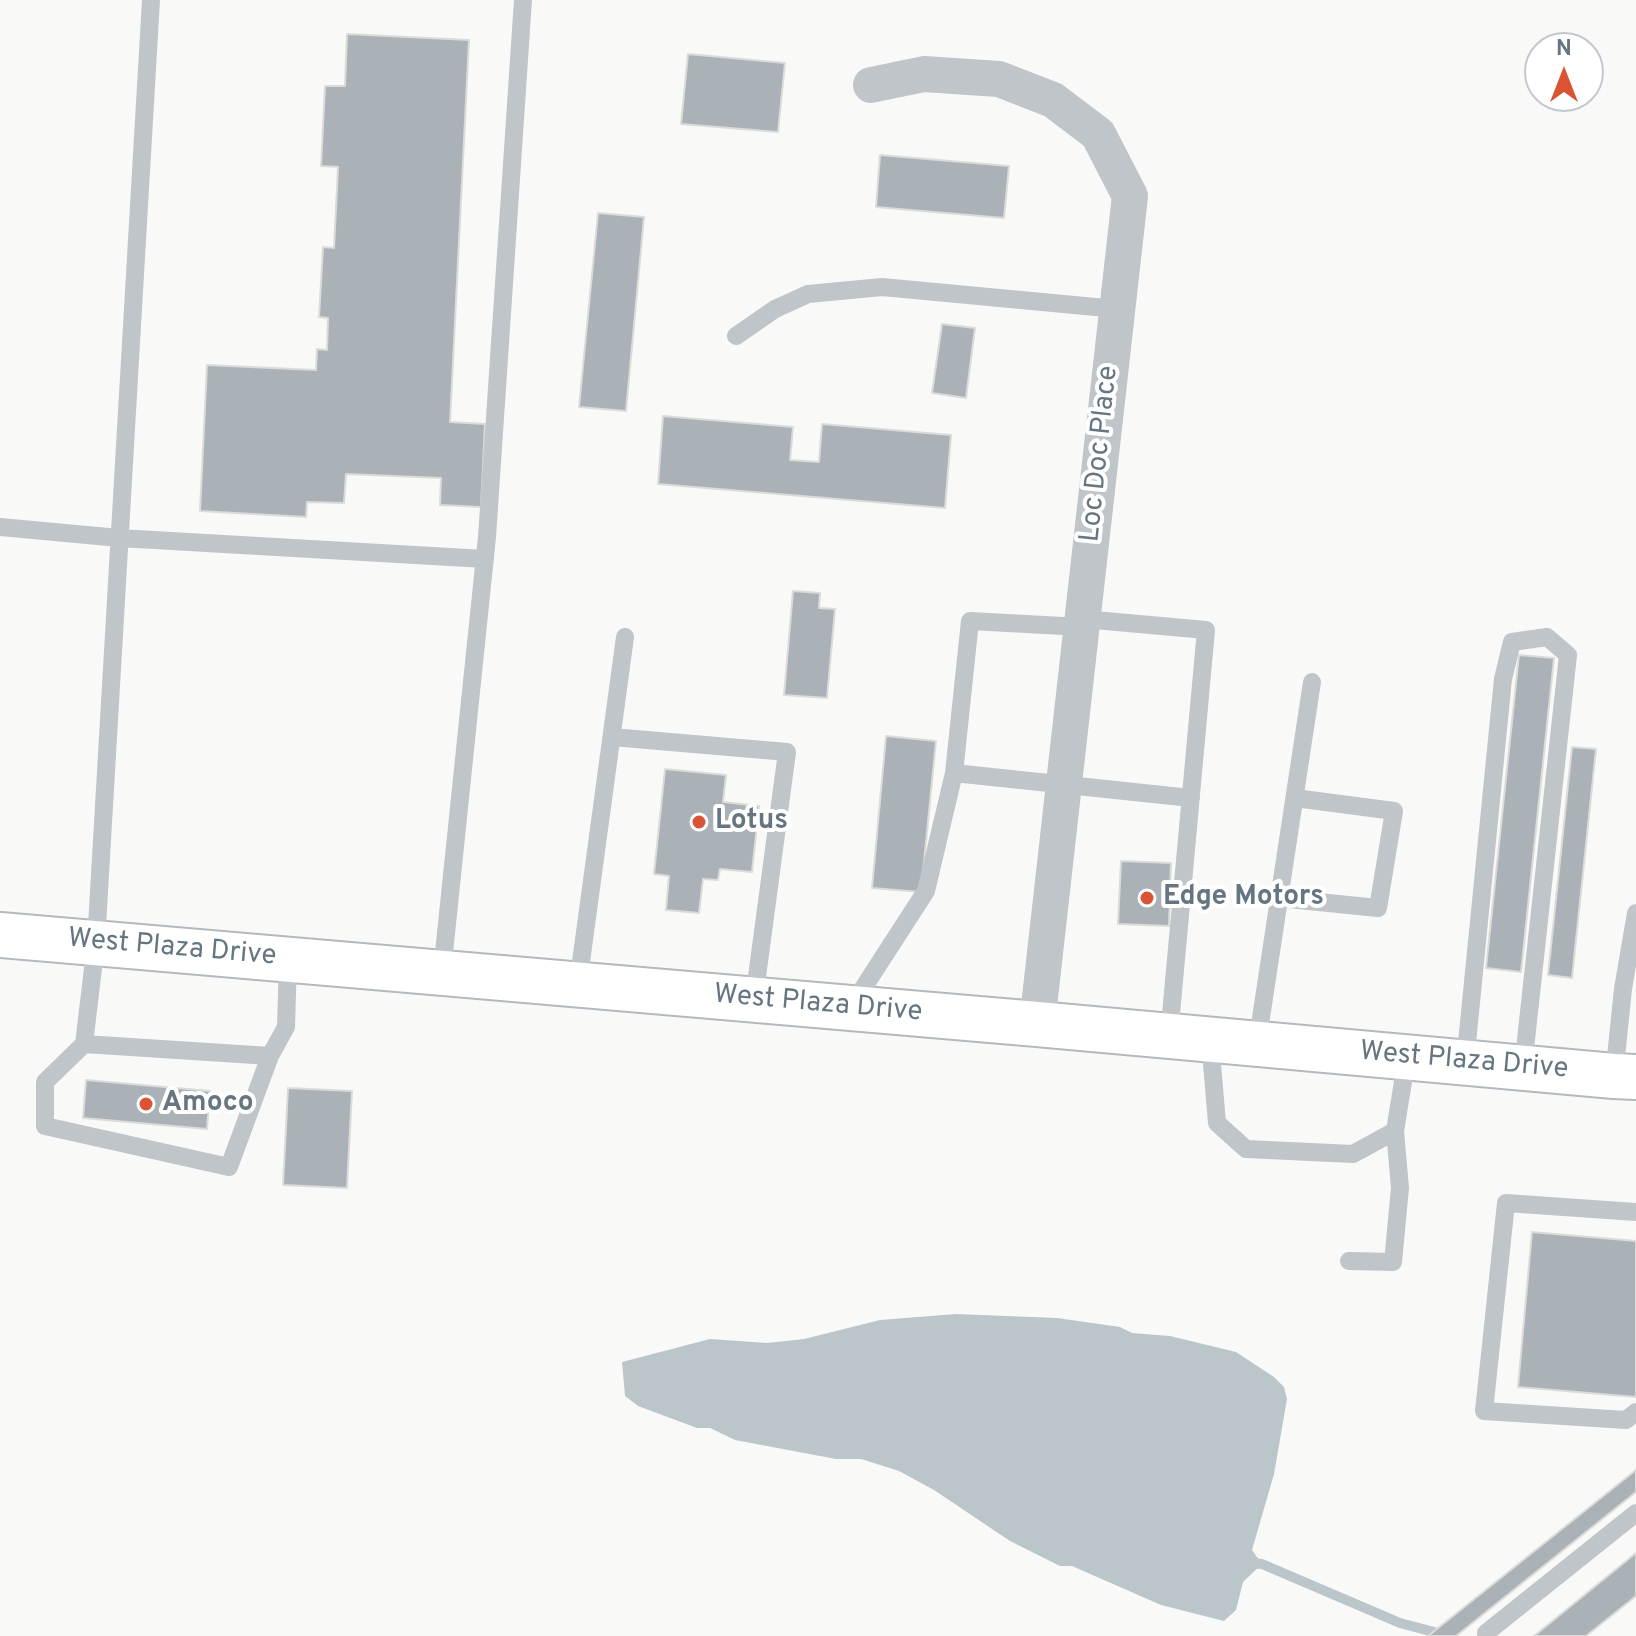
<!DOCTYPE html>
<html>
<head>
<meta charset="utf-8">
<style>
	body { margin:0 }
	#map { position:relative; width:1636px; height:1636px; overflow:hidden; background:#f9f9f7; font-family:Overpass,sans-serif }
	canvas { display:block }
	.north { position:absolute; left:1524px; top:32px; width:80px; height:80px; box-sizing:border-box; background:#fff; border:2px solid #c2c8cd; border-radius:50%; rotate:0deg; font-size:22px; font-weight:700; line-height:32px; text-align:center; color:#667681 }
	.north::after { content:''; display:block; margin:auto; width:28px; height:36px; background:#db5335; clip-path:polygon(50% 0,100% 100%,50% 72%,0 100%) }
</style>
</head>
<body>
<div id="map">
<canvas width="1636" height="1636"></canvas>
<div class="north">N</div>
</div>
<script>
const context = document.querySelector('canvas').getContext('2d');
context.lineJoin = 'round';
function fillPath(path, color) { context.fillStyle = color; context.fill(path, 'evenodd'); }
const poly = rows => new Path2D(rows.map(r => 'M' + r).join(''));
function trace(path, color, width, dash) { context.strokeStyle = color; context.lineWidth = width; context.lineCap = dash ? 'butt' : 'round'; context.setLineDash(dash || []); context.stroke(path); }
function drawText(font, color, halo, rows, align = 'center') {
  context.font = font + ' Overpass,sans-serif'; context.lineWidth = 8; context.setLineDash([]); context.textBaseline = 'middle'; context.strokeStyle = halo; context.fillStyle = color; for (const [text, x, y, turn = 0] of rows) {
    context.save(); context.translate(x, y); context.rotate((+turn || 0) * Math.PI / 180); context.textAlign = isNaN(turn) ? turn : align; if (halo) context.strokeText(text, 0, 0); context.fillText(text, 0, 0); context.restore();
  }
}
const water = poly([
	[956,1314,1057,1318,1120,1327,1132,1333,1170,1336,1236,1352,1274,1377,1284,1387,1287,1399,1274,1474,1252,1550,1262,1564,1243,1582,1236,1610,1224,1621,1161,1605,1072,1566,1060,1566,1010,1541,934,1490,899,1471,861,1459,836,1459,735,1440,710,1428,697,1428,638,1406,625,1396,622,1362,710,1339,767,1343,804,1339,880,1320]
]);
const stream = poly([
	[1251,1563,1262,1564,1400,1623,1438,1633,1444,1636]
]);
const building = poly([
	[347,34,469,40,450,422,485,424,481,507,440,505,441,478,346,474,344,503,307,502,306,517,200,511,207,365,316,370,317,349,327,350,328,318,319,317,323,247,334,248,338,167,321,166,325,86,345,86,347,34],
	[688,54,785,63,778,132,681,124,688,54],
	[880,155,1009,166,1004,218,876,207,880,155],
	[598,213,644,217,626,411,579,407,598,213],
	[942,324,975,328,966,398,932,393,942,324],
	[663,416,793,427,790,460,819,462,822,424,951,435,945,508,658,484,663,416],
	[793,591,820,593,819,608,835,609,827,698,784,695,793,591],
	[1519,655,1554,658,1521,972,1486,968,1519,655],
	[886,736,936,741,921,892,872,888,886,736],
	[1572,747,1596,749,1572,978,1548,975,1572,747],
	[665,769,726,775,723,802,759,806,752,872,720,869,718,880,703,879,699,913,666,910,669,876,654,874,665,769],
	[1121,861,1171,863,1169,926,1118,924,1121,861],
	[86,1080,210,1091,207,1129,83,1118,86,1080],
	[288,1088,352,1091,347,1188,283,1185,288,1088],
	[1532,1232,1636,1241,1636,1397,1518,1387,1532,1232],
	[1636,1470,1636,1492,1456,1636,1428,1636,1636,1470],
	[1636,1553,1636,1596,1586,1636,1534,1636,1636,1553]
]);
const lane = poly([
	[151,0,96,943,84,1044,45,1082,45,1126,229,1167,270,1056,286,1027,288,959],
	[736,336,775,309,808,294,882,287,1117,309],
	[0,527,119,538,485,559],
	[1083,619,1206,630,1169,1036],
	[612,737,787,752,754,999],
	[954,773,970,621,1082,627],
	[1279,898,1378,908,1394,811,1295,798],
	[442,972,487,537,523,0],
	[578,984,625,637],
	[851,1007,926,891,954,773,1191,798],
	[1210,1040,1217,1123,1246,1149,1353,1154,1395,1131,1407,1057],
	[84,1044,270,1056],
	[1257,1044,1312,682],
	[1465,1063,1503,679,1512,642,1547,637,1568,655,1523,1067],
	[1614,1076,1623,989,1636,913],
	[1636,1212,1506,1203,1484,1411,1626,1420,1636,1412],
	[1349,1261,1393,1262,1400,1188,1395,1131],
	[1488,1636,1486,1633,1636,1513]
]);
const street = poly([
	[871,85,924,74,999,79,1053,100,1098,134,1130,196,1037,1024]
]);
const primary = poly([
	[0,935,1037,1024,1614,1076,1636,1077]
]);
const markers = [
	[699,822,8,"#db5335"],
	[1147,898,8,"#db5335"],
	[146,1104,8,"#db5335"]
];
const streetNames = [
	["Loc Doc Place",1101,454,-84],
	["West Plaza Drive",172,949,5],
	["West Plaza Drive",818,1005,5],
	["West Plaza Drive",1464,1062,5]
];
const poiNames = [
	["Lotus",715,822],
	["Edge Motors",1163,898],
	["Amoco",162,1104]
];
fillPath(water, '#bbc6ca');
trace(stream, '#bbc6ca', 10);
fillPath(building, '#aab2b8');
trace(building, '#dbdbd9', 2);
trace(primary, '#b4b9bd', 48);
trace(lane, '#c0c5c9', 18);
trace(street, '#c0c5c9', 36);
trace(primary, '#fff', 44);
for (const [x, y, r, color] of markers) { const dot = new Path2D(); dot.arc(x, y, r, 0, 2 * Math.PI); context.fillStyle = color; context.fill(dot); trace(dot, '#fff', 3); }
drawText('28px', '#667681', '#fff', streetNames);
drawText('bold 28px', '#667681', '#fff', poiNames, 'left');
</script>
</body>
</html>
